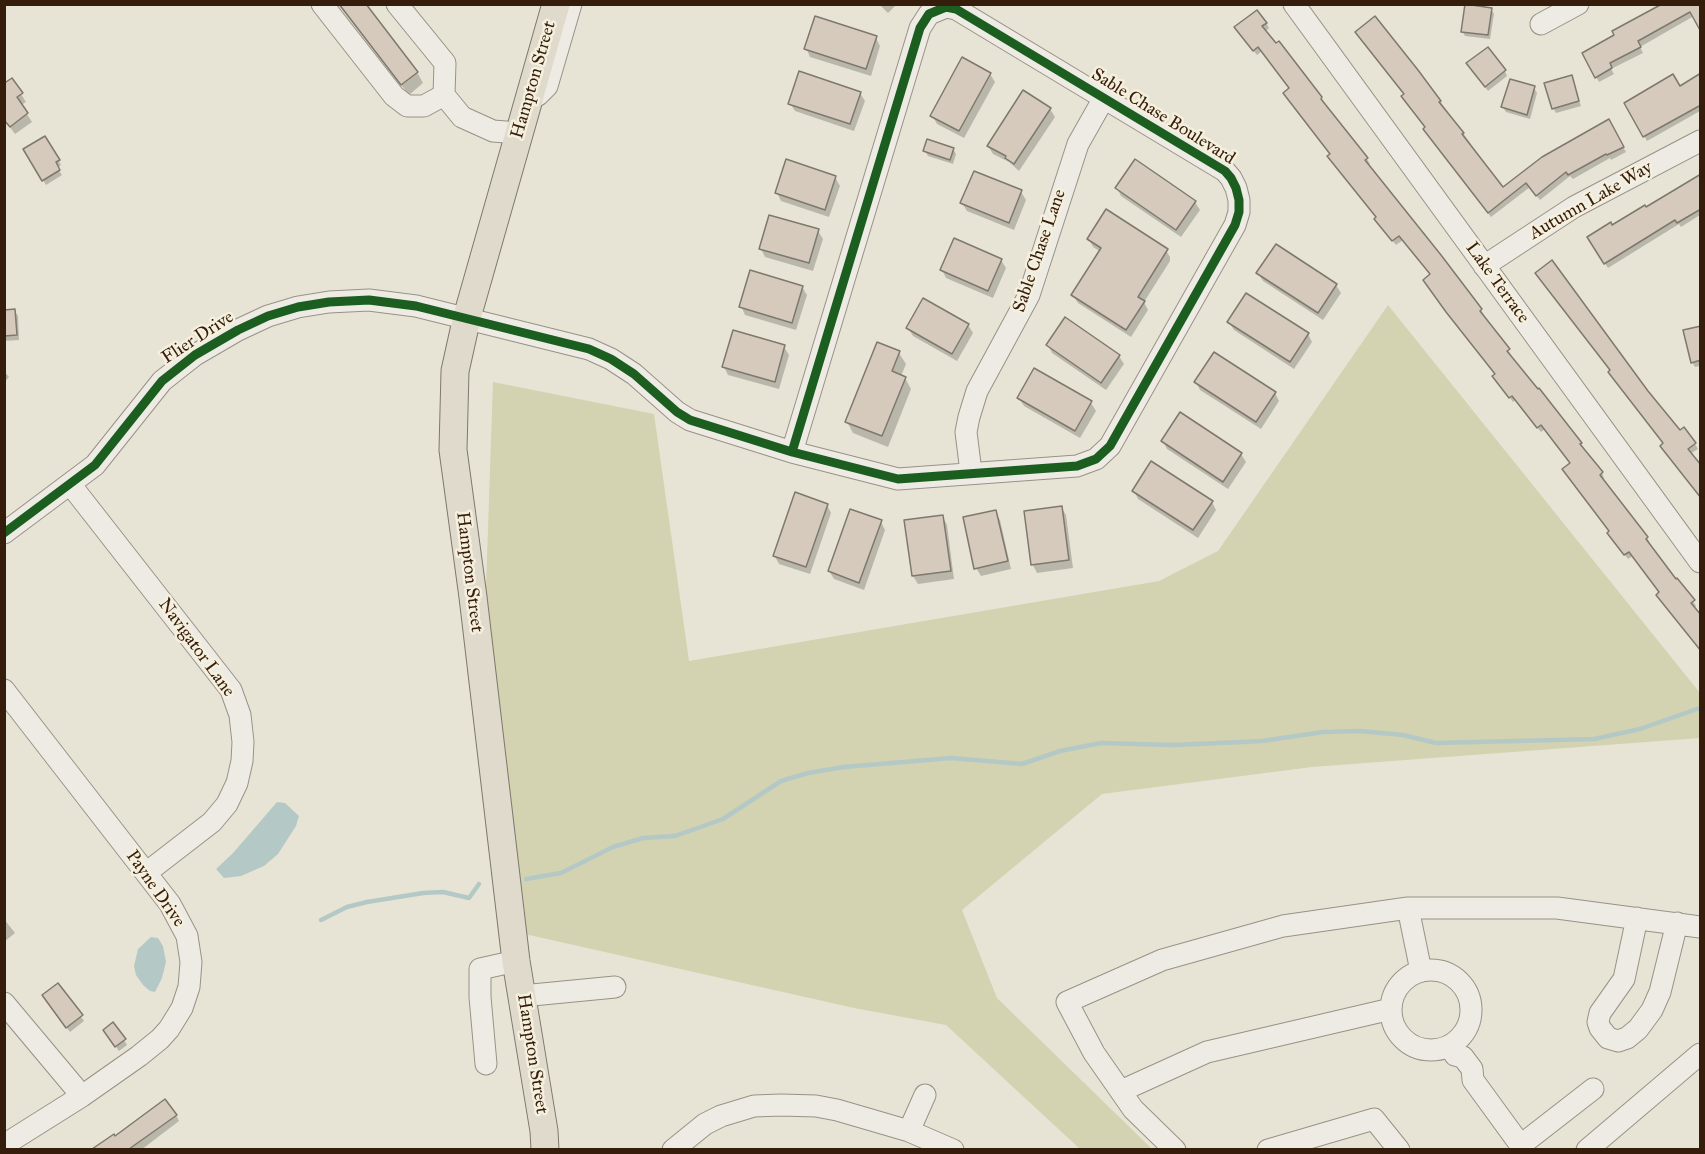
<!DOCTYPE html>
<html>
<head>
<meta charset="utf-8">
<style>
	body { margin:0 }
	#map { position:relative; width:1705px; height:1154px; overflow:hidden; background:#e8e4d5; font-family:"IM FELL Great Primer",serif }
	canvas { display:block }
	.frame { position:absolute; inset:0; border:6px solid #361c0a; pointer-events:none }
</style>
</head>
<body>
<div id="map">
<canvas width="1705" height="1154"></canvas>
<div class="frame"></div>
</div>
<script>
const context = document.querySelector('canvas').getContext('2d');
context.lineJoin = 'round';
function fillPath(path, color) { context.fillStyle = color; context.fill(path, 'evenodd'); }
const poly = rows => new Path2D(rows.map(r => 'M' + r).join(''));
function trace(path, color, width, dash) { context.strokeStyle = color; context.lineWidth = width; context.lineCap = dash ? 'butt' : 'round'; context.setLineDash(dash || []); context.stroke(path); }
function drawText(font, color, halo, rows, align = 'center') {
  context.font = font + ' "IM FELL Great Primer",serif'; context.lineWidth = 5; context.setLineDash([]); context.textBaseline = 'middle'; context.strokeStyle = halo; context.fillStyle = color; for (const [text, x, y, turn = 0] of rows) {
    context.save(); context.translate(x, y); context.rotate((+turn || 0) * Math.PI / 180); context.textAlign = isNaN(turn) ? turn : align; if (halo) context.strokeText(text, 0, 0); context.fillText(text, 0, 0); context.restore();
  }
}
const green = poly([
	[1388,305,1700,693,1700,738,1312,767,1102,794,962,910,997,998,1152,1149,1080,1149,946,1025,854,1008,507,930,483,675,493,382,654,414,689,661,1159,581,1218,551]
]);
const water = poly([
	[277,802,285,803,299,816,296,826,278,854,264,866,241,876,224,878,216,869,233,853],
	[151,937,158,938,163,946,166,962,162,978,155,992,150,991,143,985,136,975,134,966,138,949]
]);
const shadow = poly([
	[335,4,364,4,417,72,423,83,409,95,340,7],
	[879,4,897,4,888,13],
	[1656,4,1700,4,1694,16,1640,47,1643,53,1611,69,1614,74,1599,82,1584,54,1658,8],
	[1491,9,1494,14,1490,39,1465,36,1462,31],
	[1266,23,1269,28,1265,32,1321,98,1367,159,1370,164,1368,165,1481,310,1484,315,1482,316,1508,350,1511,355,1510,356,1580,444,1602,473,1604,478,1602,480,1647,538,1650,543,1648,544,1675,581,1677,580,1693,601,1696,606,1694,609,1700,649,1660,600,1660,593,1633,556,1628,559,1612,538,1611,532,1571,463,1545,429,1541,432,1515,400,1513,402,1497,381,1496,375,1431,275,1403,240,1396,245,1379,224,1377,218,1332,161,1331,154,1291,88,1262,51,1257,55,1239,33],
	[876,38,880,46,871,76,810,57,806,48],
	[1471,69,1505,71,1507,76,1488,91],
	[990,74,995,82,964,138,937,124,932,115],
	[1700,75,1700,111,1647,141,1626,104,1679,88],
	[1571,77,1581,106,1556,113,1553,108],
	[4,81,21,94,26,102,21,105,32,122,15,134,4,119],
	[1534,88,1537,93,1530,119,1506,112,1503,107],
	[860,93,865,101,854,131,795,111,790,103],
	[1406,101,1440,101,1503,189,1609,121,1626,152,1611,160,1610,158,1573,179,1570,176,1540,200,1530,187,1491,217,1428,135,1427,128],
	[1050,109,1055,117,1019,171,1009,162,993,154,988,146],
	[45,138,61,165,57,168,62,175,46,185,25,150],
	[953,149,956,154,953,164,928,156,925,151],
	[1700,176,1700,215,1681,227,1679,224,1608,268,1589,238,1612,227],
	[835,177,840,186,829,217,781,201,777,193],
	[1117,188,1195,202,1200,210,1181,237,1121,196],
	[1021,192,1026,200,1014,230,967,211,962,203],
	[818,231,823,239,813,271,765,257,761,249],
	[1089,239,1165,249,1170,257,1170,261,1144,302,1148,310,1131,337,1078,303,1073,295,1101,252,1093,247],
	[1001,260,1006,268,993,298,946,278,942,270],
	[1258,273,1336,285,1341,293,1323,320,1263,281],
	[802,287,807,295,796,330,745,315,741,306],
	[4,306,7,310,15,311,18,316,19,340,4,341],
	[1229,322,1308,334,1312,342,1294,369,1234,330],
	[968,325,973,333,957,361,913,336,908,328],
	[1700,328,1700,366,1695,367,1692,362],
	[1048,345,1119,356,1124,364,1106,390,1052,353],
	[784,347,789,355,779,389,728,375,724,367],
	[899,353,906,364,901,376,905,378,911,389,888,447,853,433,847,422],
	[4,371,9,377,4,383],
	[1196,382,1275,393,1279,401,1261,429,1200,390],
	[1647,392,1680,432,1695,444,1698,449,1690,454,1700,467,1700,497,1664,451,1665,444],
	[1019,398,1091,403,1096,411,1080,438,1024,406],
	[1163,441,1241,454,1246,462,1228,489,1167,449],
	[1134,491,1212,502,1216,510,1198,538,1138,499],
	[827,505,831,513,810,574,779,564,774,555],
	[1061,507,1066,515,1073,568,1037,573,1033,565],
	[995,511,1000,520,1011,569,981,576,976,568],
	[943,517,947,525,954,579,918,584,913,576],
	[881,522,885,530,864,590,834,579,829,571],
	[4,919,15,933,4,942],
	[58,985,84,1021,70,1032,46,1001],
	[108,1036,124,1040,127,1045,119,1051],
	[176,1115,179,1121,141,1150,95,1150,113,1136,115,1138]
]);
const stream = poly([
	[526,879,561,873,613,847,643,838,675,836,723,819,781,781,808,773,844,767,951,758,1022,764,1060,751,1101,743,1173,745,1220,743,1262,741,1323,732,1360,731,1403,735,1436,743,1594,739,1640,729,1700,708],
	[321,920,347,907,367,902,423,893,443,892,469,898,479,884]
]);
const building = poly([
	[339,4,366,4,418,72,401,85,339,4],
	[1465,4,1492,8,1488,35,1461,32,1465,4],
	[1662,4,1701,4,1701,32,1690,12,1638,41,1641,47,1610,63,1612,68,1595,78,1582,53,1614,35,1612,31,1662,4],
	[1257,10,1267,23,1262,26,1276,43,1279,41,1322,97,1321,99,1368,158,1365,160,1441,255,1482,309,1480,311,1510,349,1507,351,1538,389,1539,388,1582,443,1580,444,1603,472,1600,475,1648,537,1646,539,1676,579,1677,578,1695,600,1691,603,1701,615,1701,651,1656,595,1659,592,1629,552,1624,555,1607,533,1609,531,1562,469,1570,463,1541,425,1537,428,1512,396,1509,398,1492,376,1495,374,1446,312,1423,280,1430,274,1399,236,1392,241,1374,219,1376,217,1327,156,1330,154,1283,93,1289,88,1258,47,1253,51,1234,27,1257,10],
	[815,16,877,36,866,69,804,49,815,16],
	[1375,16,1418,70,1441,101,1439,102,1464,133,1462,134,1503,187,1542,157,1609,119,1624,147,1607,155,1606,154,1568,175,1566,172,1536,196,1526,183,1488,213,1423,129,1425,127,1401,96,1404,94,1355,32,1375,16],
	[1488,47,1506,70,1485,87,1466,63,1488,47],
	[962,57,991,73,959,131,930,116,962,57],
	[799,71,861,92,850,124,788,104,799,71],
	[1701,73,1701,105,1643,137,1624,103,1673,74,1680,86,1701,73],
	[1572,75,1579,101,1552,109,1544,83,1572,75],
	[12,78,23,93,17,97,28,113,10,127,4,120,4,80,6,82,12,78],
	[1510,79,1535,86,1527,115,1501,107,1510,79],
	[1023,90,1051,108,1014,164,1005,158,1006,156,987,146,1023,90],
	[45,136,60,160,56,162,60,170,42,181,23,149,45,136],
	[927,139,954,148,950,160,923,151,927,139],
	[786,159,836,176,825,210,775,193,786,159],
	[1135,159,1196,201,1176,230,1115,188,1135,159],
	[974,171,1022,190,1009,223,960,203,974,171],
	[1701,174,1701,209,1677,223,1675,220,1604,264,1587,237,1611,222,1612,225,1645,205,1646,207,1701,174],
	[1106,209,1168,249,1138,297,1145,301,1126,330,1071,295,1101,248,1087,239,1106,209],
	[769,215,819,229,809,263,759,249,769,215],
	[954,238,1002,259,988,291,940,270,954,238],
	[1276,244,1337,284,1318,313,1256,273,1276,244],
	[1552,260,1648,391,1680,430,1684,427,1696,443,1688,449,1701,465,1701,498,1660,446,1663,443,1608,372,1610,370,1535,273,1552,260],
	[750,270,803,286,792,323,739,307,750,270],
	[1246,293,1309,333,1290,362,1227,322,1246,293],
	[923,298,969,324,952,354,906,328,923,298],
	[15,309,17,335,4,336,4,310,15,309],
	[1065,317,1120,355,1101,383,1046,345,1065,317],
	[1701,326,1701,360,1691,363,1683,330,1701,326],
	[733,330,785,345,775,382,722,367,733,330],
	[877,342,900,351,892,371,906,377,882,436,845,422,877,342],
	[1214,352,1276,392,1256,422,1194,382,1214,352],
	[1034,368,1092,401,1075,431,1017,398,1034,368],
	[1180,412,1242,453,1223,482,1161,441,1180,412],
	[1151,461,1213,501,1193,530,1132,491,1151,461],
	[795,492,828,504,806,567,773,556,795,492],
	[1062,506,1069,560,1031,565,1024,511,1062,506],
	[850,509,882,520,859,583,828,571,850,509],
	[996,510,1008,561,974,569,963,517,996,510],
	[943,515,951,571,912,576,904,520,943,515],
	[58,983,83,1015,66,1028,42,995,58,983],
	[113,1022,126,1039,115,1047,103,1030,113,1022],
	[165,1099,177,1115,129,1149,92,1149,114,1134,115,1136,165,1099]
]);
const minor = poly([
	[322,4,394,96,407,106,424,106,444,95],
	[397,4,445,63,444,95,462,117,493,131,518,133],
	[1294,4,1700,562],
	[1541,24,1578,4],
	[538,95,547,86,571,4],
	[1484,266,1574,207,1700,141],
	[971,472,966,432,969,417,977,391,1029,295,1078,144,1104,98],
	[70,484,231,690,240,715,243,742,242,761,237,783,227,804,212,822,146,873],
	[4,533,95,465,162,381,195,355,238,330,268,316,298,307,329,302,369,300,416,306,589,349,611,359,634,374,677,412,690,420,792,452,898,479,1077,466,1096,459,1110,446,1235,225,1239,212,1239,200,1236,188,1231,178,1225,171,956,9,946,7,929,14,920,28,792,452],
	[4,690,170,904,187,936,191,962,189,987,182,1008,169,1029,160,1039,139,1056,82,1096,4,1145],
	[1408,908,1421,971],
	[1637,918,1624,979,1600,1013,1598,1022,1600,1028,1608,1038,1618,1041,1627,1038,1638,1029,1652,1010,1660,992,1677,923],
	'1391 1010a40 40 0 1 1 80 0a40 40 0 1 1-80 0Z',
	[522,996,615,987],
	[4,1003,82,1096],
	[1455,1055,1463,1057,1472,1069,1473,1080,1524,1150],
	[486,1064,480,997,480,969,516,961],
	[1121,1091,1207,1052,1391,1009],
	[909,1131,925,1095],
	[1521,1145,1593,1089],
	[673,1150,705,1124,721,1116,754,1106,781,1105,816,1106,837,1110,909,1131,953,1150],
	[1175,1150,1133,1109,1094,1053,1067,1002,1162,960,1283,926,1408,908,1557,908,1700,927],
	[1268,1150,1374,1119,1399,1150],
	[1587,1150,1700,1054]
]);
const major = poly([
	[545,1150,544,1131,516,961,473,597,453,450,455,371,467,317,556,4]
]);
const cycleway = poly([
	[4,533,95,465,162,381,195,355,238,330,268,316,298,307,329,302,369,300,416,306,589,349,611,359,634,374,677,412,690,420,792,452,898,479,1077,466,1096,459,1110,446,1235,225,1239,212,1239,200,1236,188,1231,178,1225,171,956,9,946,7,929,14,920,28,792,452]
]);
const streetNames = [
	["Hampton Street",534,80,-74],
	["Sable Chase Boulevard",1163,117,32],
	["Autumn Lake Way",1591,201,-30],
	["Sable Chase Lane",1040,251,-71],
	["Lake Terrace",1497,283,54],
	["Flier Drive",198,338,-33],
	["Hampton Street",469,572,83],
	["Navigator Lane",196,648,54],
	["Payne Drive",155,889,55],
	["Hampton Street",532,1054,81]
];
fillPath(green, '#d3d2b1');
fillPath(water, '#b4c9c6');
fillPath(shadow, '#0003');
trace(stream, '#b4c9c6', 4.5);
fillPath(building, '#d6cabd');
trace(building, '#7e786d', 1.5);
trace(minor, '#989287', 23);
trace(major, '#7e786d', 29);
trace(minor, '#edebe3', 21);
trace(major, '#e0dacd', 27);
trace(cycleway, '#1b5e20', 9);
drawText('18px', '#361c0a', '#f5f0de', streetNames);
</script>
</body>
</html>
